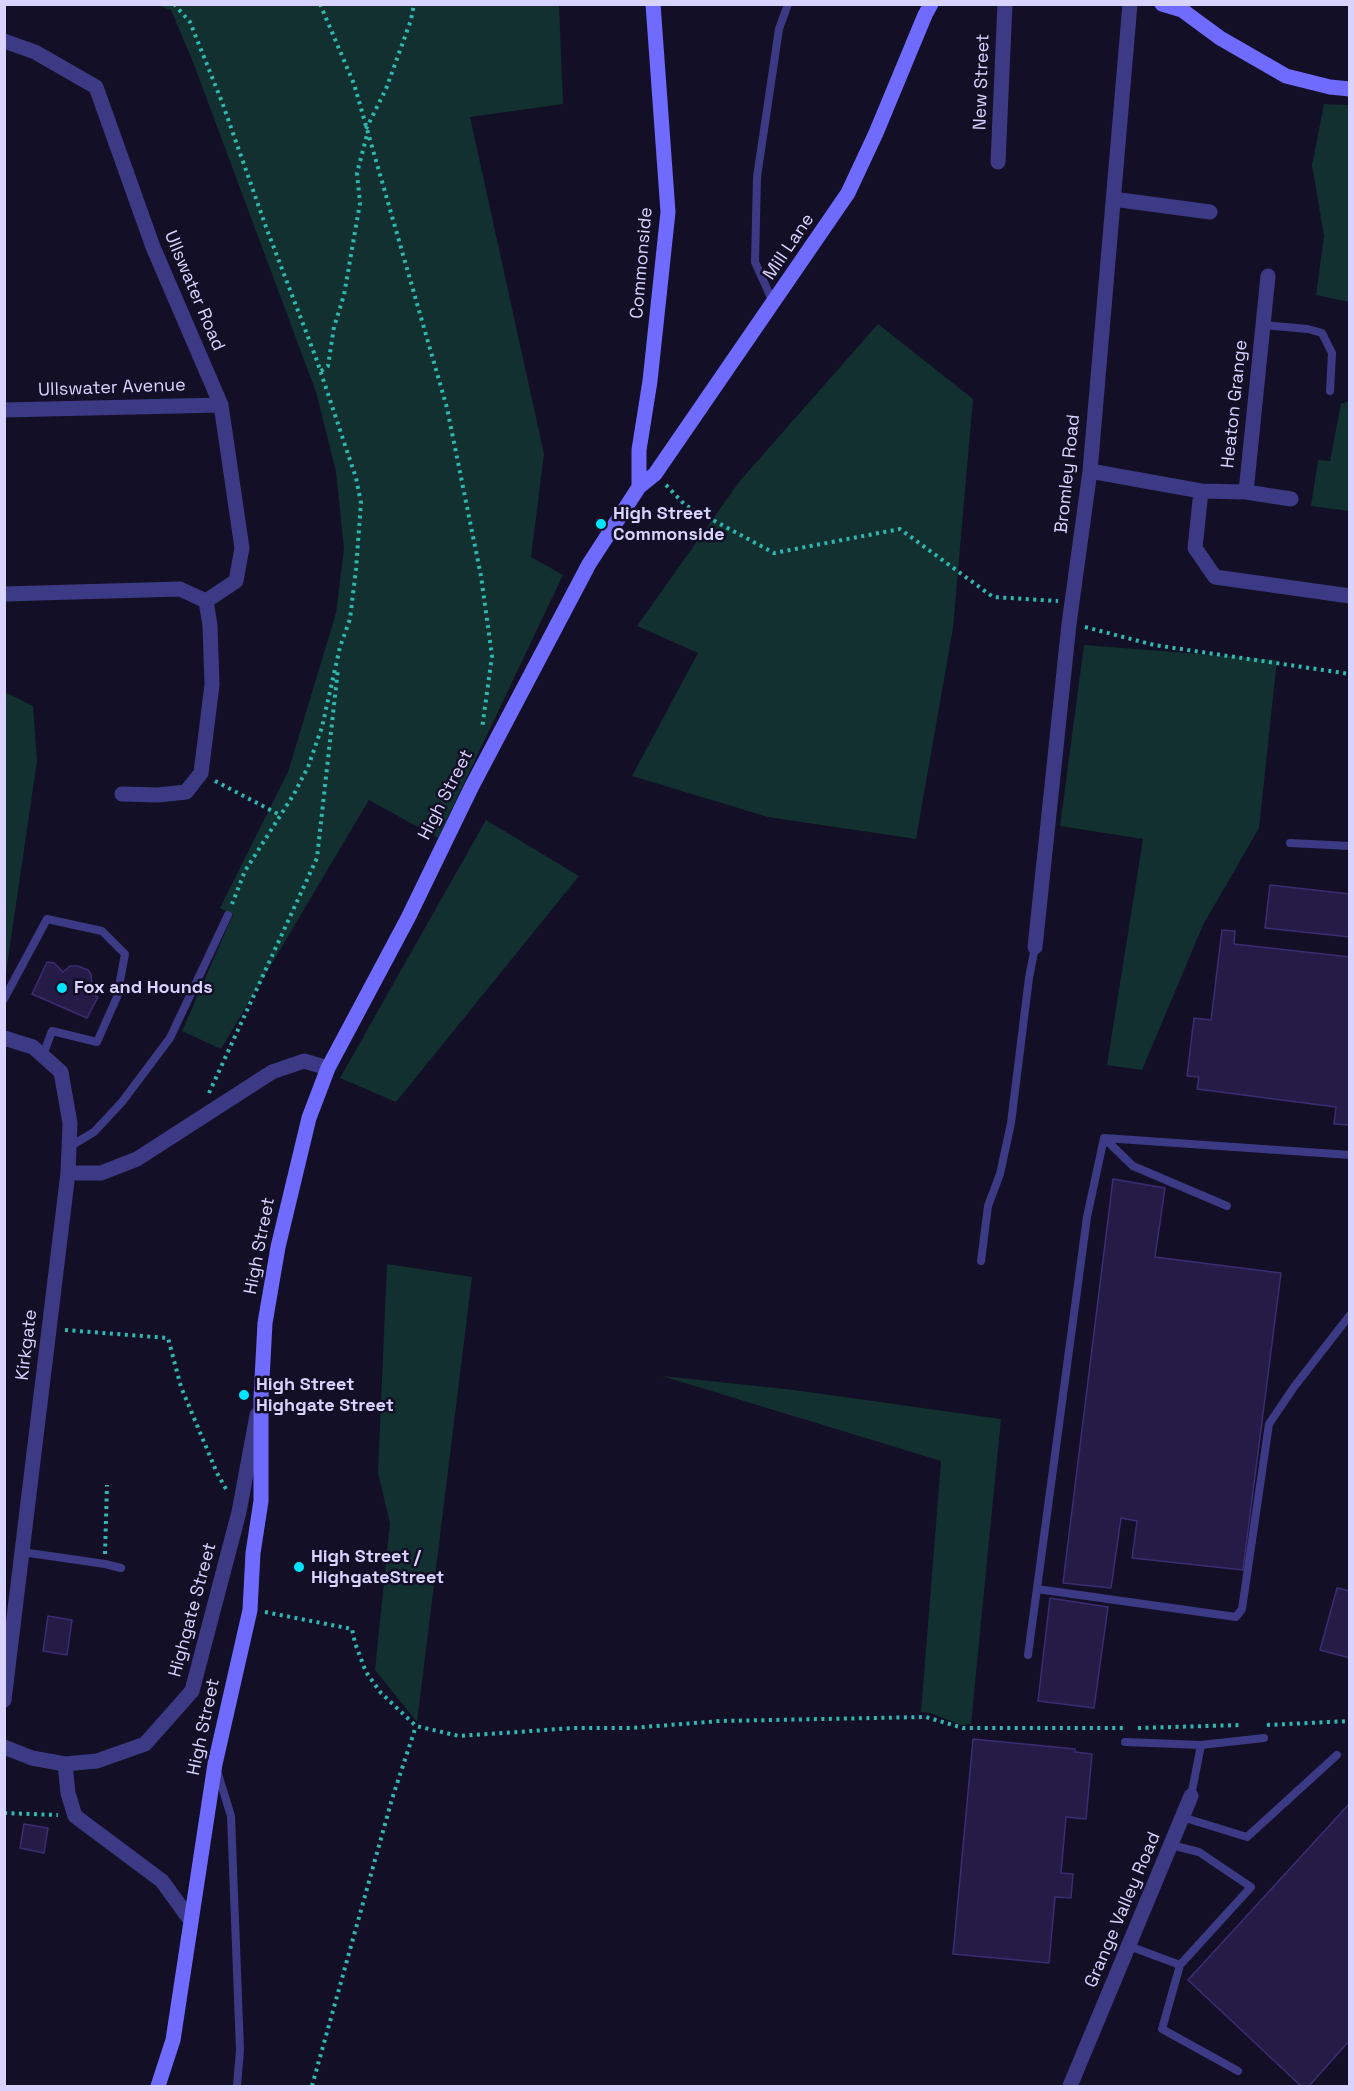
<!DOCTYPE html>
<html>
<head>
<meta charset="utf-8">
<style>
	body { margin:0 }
	#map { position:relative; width:1354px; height:2091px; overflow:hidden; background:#130f26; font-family:"Space Grotesk",sans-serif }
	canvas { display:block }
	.frame { position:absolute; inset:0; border:6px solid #d9d4ff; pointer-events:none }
</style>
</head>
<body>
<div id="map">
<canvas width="1354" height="2091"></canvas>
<div class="frame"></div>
</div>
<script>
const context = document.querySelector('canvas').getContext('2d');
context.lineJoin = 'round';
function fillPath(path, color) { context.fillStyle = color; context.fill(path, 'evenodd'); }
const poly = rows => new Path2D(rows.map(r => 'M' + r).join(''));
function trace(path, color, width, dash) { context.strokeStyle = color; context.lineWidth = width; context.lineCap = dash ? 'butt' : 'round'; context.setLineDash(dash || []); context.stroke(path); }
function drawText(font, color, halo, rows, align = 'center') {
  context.font = font + ' "Space Grotesk",sans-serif'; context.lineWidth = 5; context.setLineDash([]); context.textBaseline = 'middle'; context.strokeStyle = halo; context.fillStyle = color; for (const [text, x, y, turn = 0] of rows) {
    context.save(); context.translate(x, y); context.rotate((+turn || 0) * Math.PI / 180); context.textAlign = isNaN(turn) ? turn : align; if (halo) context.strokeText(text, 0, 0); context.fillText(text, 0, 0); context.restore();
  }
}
const green = poly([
	[157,5,559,5,563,104,470,117,544,454,531,557,563,575,438,838,369,800,221,1049,182,1031,233,915,220,908,288,772,336,613,344,549,336,472,316,392,193,62,171,10],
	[1324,104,1349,105,1349,302,1316,295,1324,236,1312,165],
	[878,324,973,399,953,628,916,839,768,817,632,776,698,653,637,626,739,482],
	[1349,401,1349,511,1311,506,1318,460,1330,461,1341,404],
	[1084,645,1277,660,1259,828,1203,925,1142,1070,1107,1065,1143,839,1060,826],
	[5,692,33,706,37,761,5,979],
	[486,820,579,876,396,1102,340,1078],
	[387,1264,472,1277,417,1722,375,1670,390,1523,378,1473],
	[662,1376,794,1390,1001,1419,971,1724,961,1725,931,1713,921,1712,941,1461]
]);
const building = poly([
	[1270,885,1350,894,1350,937,1265,928,1270,885],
	[1222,930,1235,931,1234,944,1350,957,1350,1125,1334,1124,1336,1107,1197,1089,1199,1077,1187,1076,1194,1018,1211,1020,1222,930],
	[47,962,54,963,63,972,70,966,78,966,88,970,91,974,92,985,87,992,98,997,87,1018,32,994,47,962],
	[1113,1179,1165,1188,1155,1257,1281,1273,1243,1570,1132,1558,1137,1521,1121,1518,1111,1588,1063,1583,1113,1179],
	[1337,1588,1350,1591,1350,1658,1320,1650,1337,1588],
	[1050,1598,1108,1607,1094,1708,1038,1701,1050,1598],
	[48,1616,72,1620,67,1655,43,1651,48,1616],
	[973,1739,1075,1749,1075,1752,1092,1754,1086,1819,1066,1817,1061,1873,1073,1874,1071,1898,1055,1897,1049,1963,953,1954,973,1739],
	[1350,1803,1350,2040,1309,2086,1301,2086,1188,1980,1350,1803],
	[24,1824,48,1828,44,1853,20,1848,24,1824]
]);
const path = poly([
	[174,4,190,22,222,102,266,227,316,358,356,478,361,503,356,569,350,619,340,647,322,727,308,767,294,794,245,871,232,904],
	[320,4,354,84,447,408,481,576,492,656,482,729],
	[366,129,386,89,411,20,414,4],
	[321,371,328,366,334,327,344,295,360,203,357,173,367,135],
	[666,485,685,505,774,553,900,529,993,597,1058,601],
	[1085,627,1154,645,1350,674],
	[215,781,280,815],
	[209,1093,317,858,338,669],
	[65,1330,168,1338,181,1387,217,1473,226,1489],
	[105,1554,107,1485],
	[265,1612,352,1629,355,1643,366,1672,381,1693,416,1726,459,1736,574,1728,631,1728,720,1721,926,1717,963,1728,1124,1728],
	[1267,1725,1350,1721],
	[1138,1728,1241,1725],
	[4,1813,58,1815],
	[312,2086,392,1799,416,1726]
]);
const lane = poly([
	[773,302,755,262,757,177,779,29,788,4],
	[1263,325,1308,329,1322,333,1332,353,1330,391],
	[1290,843,1350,846],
	[4,999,47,919,102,931,125,954,117,997,97,1042,52,1031,43,1055],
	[69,1147,94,1132,122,1102,170,1038,228,915],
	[1227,1206,1133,1166,1104,1138,1350,1155],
	[981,1261,988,1206,1000,1174,1011,1123,1029,978,1035,947],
	[22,1552,105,1564,121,1568],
	[1037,1589,1236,1617,1242,1609,1269,1424,1294,1387,1350,1315],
	[1028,1655,1087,1217,1104,1138],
	[1125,1742,1201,1745],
	[218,1774,231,1816,240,2050,237,2086],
	[1191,1796,1201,1745,1264,1738],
	[1182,1817,1247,1837,1337,1755],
	[1171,1845,1199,1852,1251,1887,1180,1965],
	[1129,1946,1180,1965,1162,2029,1238,2071]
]);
const street = poly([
	[4,41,35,52,96,87,153,247,221,405,242,548,236,581,206,601],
	[998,162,1005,4],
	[1113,199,1210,212],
	[1268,276,1246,492,1291,499],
	[4,410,221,405],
	[1090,471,1201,491,1246,492],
	[1201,491,1195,548,1215,577,1350,596],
	[4,594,180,589,206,601],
	[122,794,158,795,186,792,201,773,212,685,210,625,206,601],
	[1035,947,1069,624,1090,471,1130,4],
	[4,1038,33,1047,61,1072,70,1123,68,1173,4,1700],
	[68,1173,101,1173,137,1159,272,1072,304,1061,328,1068],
	[4,1747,32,1758,65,1764,97,1761,145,1744,192,1691,239,1512,257,1415],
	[65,1764,68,1793,75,1816,162,1881,191,1921],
	[1070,2086,1191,1796]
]);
const secondary = poly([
	[1162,4,1182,10,1220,38,1286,76,1330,87,1350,89],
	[639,487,639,450,650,381,668,212,653,4],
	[158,2086,173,2040,215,1764,250,1610,253,1553,261,1501,261,1398,265,1323,278,1247,309,1118,328,1068,408,918,472,786,589,564,639,487,655,474,848,193,876,133,925,15,931,4]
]);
const markers = [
	[601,524,6,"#00e5ff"],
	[62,988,6,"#00e5ff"],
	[244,1395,6,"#00e5ff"],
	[299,1567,6,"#00e5ff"]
];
const streetNames = [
	["New Street",982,82,-88],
	["Mill Lane",789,247,-56],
	["Commonside",642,263,-85],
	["Ullswater Road",194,291,67],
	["Ullswater Avenue",112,388,-2],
	["Heaton Grange",1235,404,-84],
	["Bromley Road",1068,474,-84],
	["High Street",446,795,-63],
	["High Street",260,1246,-79],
	["Kirkgate",27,1345,-83],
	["Highgate Street",193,1610,-75],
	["High Street",204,1727,-78],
	["Grange Valley Road",1123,1910,-67]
];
const poiNames = [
	["High Street",613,514],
	["Commonside",613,535],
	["Fox and Hounds",74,988],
	["High Street",256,1385],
	["Highgate Street",256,1406],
	["High Street /",311,1557],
	["HighgateStreet",311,1578]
];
fillPath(green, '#12302f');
fillPath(building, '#241b47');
trace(building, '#3b2d73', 1.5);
trace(path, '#2fb8b0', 4, [3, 4.5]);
trace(lane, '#3d3a85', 8);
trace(street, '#3d3a85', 15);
trace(secondary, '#6f6bff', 15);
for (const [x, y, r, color] of markers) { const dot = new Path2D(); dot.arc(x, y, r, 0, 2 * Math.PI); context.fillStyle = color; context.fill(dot); trace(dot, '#130f26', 2); }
drawText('18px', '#d9d4ff', '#130f26', streetNames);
drawText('bold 18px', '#d9d4ff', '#130f26', poiNames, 'left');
</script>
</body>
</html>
